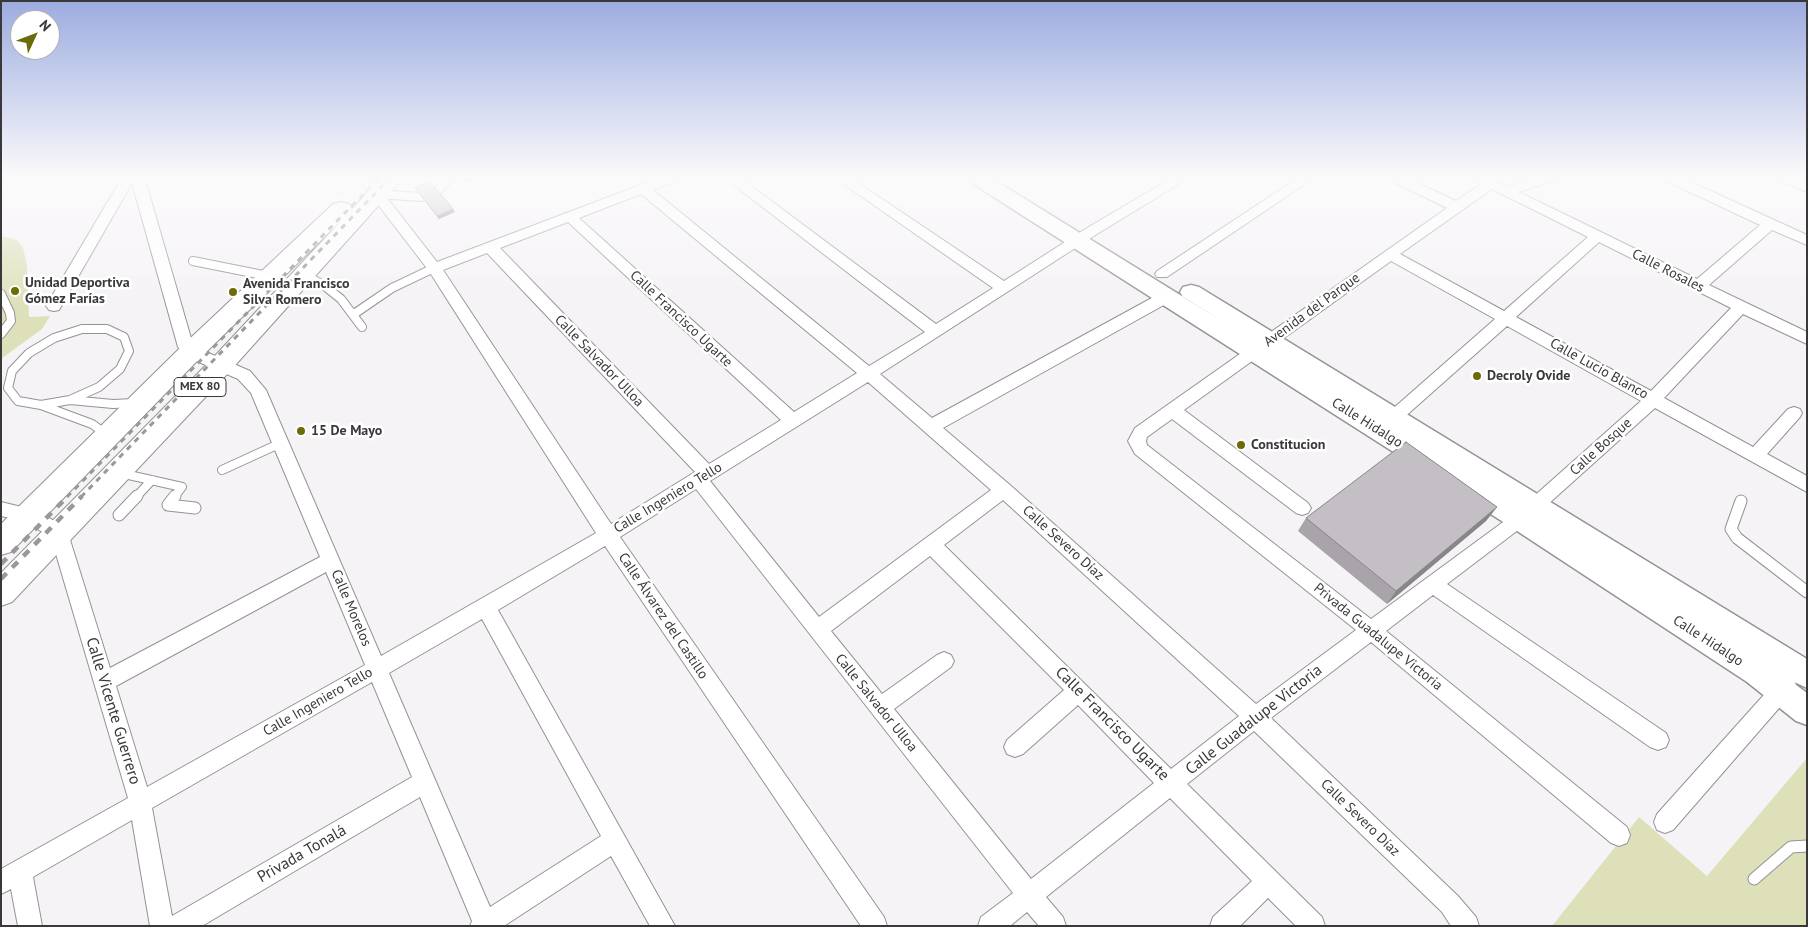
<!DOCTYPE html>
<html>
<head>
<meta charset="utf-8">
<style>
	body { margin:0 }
	#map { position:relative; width:1808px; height:927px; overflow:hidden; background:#f6f3f7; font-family:"PT Sans",sans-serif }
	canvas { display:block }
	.frame { position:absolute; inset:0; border:2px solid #3a383a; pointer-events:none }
	.north { position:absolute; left:10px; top:10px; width:50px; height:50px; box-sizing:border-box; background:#fff; border:1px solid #b0afb0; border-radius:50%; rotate:47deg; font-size:14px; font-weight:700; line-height:20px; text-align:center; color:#3a383a }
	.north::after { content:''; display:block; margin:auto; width:18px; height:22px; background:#6b6b09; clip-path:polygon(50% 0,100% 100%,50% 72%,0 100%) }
</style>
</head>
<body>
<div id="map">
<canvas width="1808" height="927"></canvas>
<div class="frame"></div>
<div class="north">N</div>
</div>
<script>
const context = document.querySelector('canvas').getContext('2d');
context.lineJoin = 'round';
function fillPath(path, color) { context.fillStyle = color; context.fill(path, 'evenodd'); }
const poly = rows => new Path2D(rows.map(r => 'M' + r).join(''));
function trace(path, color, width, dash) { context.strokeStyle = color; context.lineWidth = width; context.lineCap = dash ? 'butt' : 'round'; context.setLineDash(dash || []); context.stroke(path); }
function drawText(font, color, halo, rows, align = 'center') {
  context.font = font + ' "PT Sans",sans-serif'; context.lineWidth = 5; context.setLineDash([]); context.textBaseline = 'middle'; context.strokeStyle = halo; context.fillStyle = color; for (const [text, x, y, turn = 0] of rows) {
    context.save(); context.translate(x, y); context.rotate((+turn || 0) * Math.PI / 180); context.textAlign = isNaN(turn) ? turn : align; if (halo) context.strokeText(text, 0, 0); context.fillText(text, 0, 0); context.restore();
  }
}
const green = poly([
	[1,236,17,240,23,247,27,266,29,317,50,316,42,329,1,359],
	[1807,758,1807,926,1552,926,1639,817,1707,876]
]);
const path = poly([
	[338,195,351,182]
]);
const laneFar1 = poly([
	[437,191,452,176],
	[377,194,422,197],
	[193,261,268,276],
	[304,274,326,287,341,299,362,327],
	[1,294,10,313,11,321,1,334],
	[354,314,392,288,434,268],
	[82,329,107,329,124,337,129,351,120,369,99,387,70,400,41,405,18,401,8,388,12,371,29,353,54,338,82,329],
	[70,400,113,404,134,403],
	[41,405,92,424,106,434],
	[222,470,281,443],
	[120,473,182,487,174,497],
	[136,497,152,480]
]);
const lane = poly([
	[175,496,168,505,195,508],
	[1741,501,1731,529,1737,538,1807,592],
	[119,515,137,496],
	[1754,879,1791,847,1807,846]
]);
const street = poly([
	[123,176,144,176,193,345,197,348,250,371,266,390,381,656,596,533,429,271,356,176,370,176,437,262,664,176,684,176,682,179,653,190,869,366,925,332,722,176,738,176,936,324,993,288,832,176,848,176,1004,281,1087,228,1175,176,1192,176,1097,234,880,374,932,418,1161,293,1171,293,1174,297,1171,301,943,428,1010,485,1256,704,1356,630,1135,454,1128,441,1135,428,1166,406,1447,208,1387,179,1385,176,1403,176,1456,201,1481,184,1469,176,1487,176,1508,187,1541,176,1562,176,1560,179,1519,192,1697,279,1760,225,1662,179,1660,176,1678,176,1807,235,1807,245,1772,230,1709,285,1807,332,1807,344,1743,314,1664,398,1753,447,1788,409,1794,407,1800,409,1802,413,1800,417,1767,454,1807,476,1807,492,1655,408,1526,524,1447,584,1666,733,1669,740,1666,747,1658,750,1650,747,1433,595,1386,631,1627,827,1630,835,1627,843,1619,846,1611,843,1371,642,1271,718,1458,896,1476,917,1479,926,1451,926,1442,912,1254,731,1187,784,1322,917,1325,926,1296,926,1268,898,1240,926,1210,926,1213,917,1252,881,1170,798,1046,897,1063,917,1066,926,1039,926,1027,912,1010,926,978,926,981,917,1013,893,696,489,620,537,884,917,887,926,861,926,605,546,498,610,675,926,650,926,611,856,504,926,470,926,472,921,420,797,202,926,150,926,132,820,33,877,42,926,18,926,11,889,1,894,1,869,128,798,51,537,24,521,1,516,1,502,34,510,66,527,110,668,320,557,251,393,238,379,185,356,178,347,132,183,59,310,54,311,49,310,46,306,123,176],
	[1492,189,1588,237,1504,311,1400,254,1492,189],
	[641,194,857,373,794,412,579,218,641,194],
	[568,222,781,420,709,464,500,248,568,222],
	[1599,242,1731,308,1651,391,1516,317,1599,242],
	[487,253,695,472,611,524,443,270,487,253],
	[1391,261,1495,319,1388,413,1386,417,1388,421,1394,423,1400,421,1507,326,1641,401,1514,514,1371,619,1147,445,1146,441,1147,437,1172,419,1296,513,1302,515,1308,513,1311,508,1308,503,1184,410,1391,261],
	[868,382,991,490,819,617,710,481,868,382],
	[1003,500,1239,716,1171,769,944,545,1003,500],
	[930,556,1064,690,1007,740,1004,747,1007,754,1015,757,1023,754,1078,705,1154,783,1031,879,894,709,951,667,954,661,951,655,944,652,937,655,882,694,831,631,930,556],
	[326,572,365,665,147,787,116,686,326,572],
	[482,619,601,836,490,907,389,673,482,619],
	[372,682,412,777,172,916,152,808,372,682],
	[1301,176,1317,176,1167,277,1157,277,1155,274,1157,271,1301,176],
	[1774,176,1792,176,1807,183,1807,192,1776,179,1774,176],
	[1786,675,1793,678,1796,685,1793,692,1673,830,1665,833,1657,830,1654,822,1657,814,1779,678,1786,675]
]);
const secondary = poly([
	[965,176,988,176,1227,324,1183,297,1180,292,1183,287,1191,285,1199,287,1807,659,1807,688,1788,679,1807,693,1807,725,1796,721,1747,682,1511,527,967,180,965,176]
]);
const primary = poly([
	[383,176,405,176,230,371,12,602,1,606,1,573,212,359,341,221,200,358,11,552,1,555,1,524,182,346,333,204,341,202,349,204,352,209,350,211,383,176]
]);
const railFar1 = poly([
	[67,497,381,176],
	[81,497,392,176]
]);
const rail = poly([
	[1,564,68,496],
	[1,579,82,496]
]);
const wall = poly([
	[456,176,476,176,471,182,458,179],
	[415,187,453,209,455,212,439,219,417,191],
	[1497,507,1486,521,1387,604,1298,531,1306,518]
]);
const shadedWall = poly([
	[472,176,476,176,471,182,470,178],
	[453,209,455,212,439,219,437,216],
	[1497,507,1486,521,1387,604,1396,591]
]);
const building = poly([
	[459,176,472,176,470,178,459,176],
	[430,181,453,209,437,216,415,187,430,181],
	[1406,442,1497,507,1396,591,1306,518,1406,442]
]);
const markers = [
	[15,291,5,"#6b6b09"],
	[233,292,5,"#6b6b09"],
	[1477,376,5,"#6b6b09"],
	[301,431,5,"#6b6b09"],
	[1241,445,5,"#6b6b09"]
];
const shields = [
	[200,387,52]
];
const shieldNames = [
	["MEX 80",200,387]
];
const streetNames = [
	["Calle Rosales",1668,271,27],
	["Avenida del Parque",1312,310,-36],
	["Calle Francisco Ugarte",681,319,43],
	["Calle Salvador Ulloa",599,361,46],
	["Calle Lucio Blanco",1599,369,29],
	["Calle Hidalgo",1367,423,32],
	["Calle Bosque",1601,447,-42],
	["Calle Ingeniero Tello",668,498,-31],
	["Calle Severo Díaz",1063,543,42],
	["Calle Morelos",351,608,67],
	["Calle Álvarez del Castillo",663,616,56],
	["Privada Guadalupe Victoria",1378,637,39],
	["Calle Hidalgo",1708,641,33],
	["Calle Ingeniero Tello",318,702,-30],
	["Calle Salvador Ulloa",876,703,51],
	["Calle Severo Díaz",1360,818,44]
];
const poiNames = [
	["Unidad Deportiva",25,283],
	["Gómez Farías",25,299],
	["Avenida Francisco",243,284],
	["Silva Romero",243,300],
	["Decroly Ovide",1487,376],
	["15 De Mayo",311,431],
	["Constitucion",1251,445]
];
const nearStreetnames = [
	["Calle Vicente Guerrero",113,711,73],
	["Calle Guadalupe Victoria",1254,720,-38],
	["Calle Francisco Ugarte",1112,724,45],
	["Privada Tonalá",302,854,-30]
];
fillPath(green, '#dee0b9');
trace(laneFar1, '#959296', 10);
trace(lane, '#959296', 13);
trace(street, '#959296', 2);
trace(secondary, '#959296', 3);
trace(primary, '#959296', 2);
trace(path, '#b4b1b5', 2.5, [1, 3]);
trace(laneFar1, '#fff', 8);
trace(lane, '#fff', 11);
fillPath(street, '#fff');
fillPath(secondary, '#fff');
fillPath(primary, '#fff');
trace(railFar1, '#9b989b', 3, [5.5, 5.5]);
trace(rail, '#9b989b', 4.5, [8, 8]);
fillPath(wall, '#a8a4a9');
fillPath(shadedWall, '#888689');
fillPath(building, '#c3bfc4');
trace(building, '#888689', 1);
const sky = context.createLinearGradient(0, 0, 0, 306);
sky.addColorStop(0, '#9cace0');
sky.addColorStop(0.58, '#fbfafb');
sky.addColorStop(1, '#fbfafb00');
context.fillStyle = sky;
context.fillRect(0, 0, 1808, 306);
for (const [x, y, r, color] of markers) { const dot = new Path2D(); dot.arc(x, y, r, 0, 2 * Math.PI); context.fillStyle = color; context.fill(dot); trace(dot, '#fff', 2); }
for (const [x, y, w] of shields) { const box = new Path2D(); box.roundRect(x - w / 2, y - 9.5, w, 19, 4); context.fillStyle = '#fff'; context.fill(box); trace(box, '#3a383a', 1); }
drawText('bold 12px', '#3a383a', null, shieldNames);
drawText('14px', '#3a383a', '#fff', streetNames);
drawText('bold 14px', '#3a383a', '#fff', poiNames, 'left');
drawText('16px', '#3a383a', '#fff', nearStreetnames);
</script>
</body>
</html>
